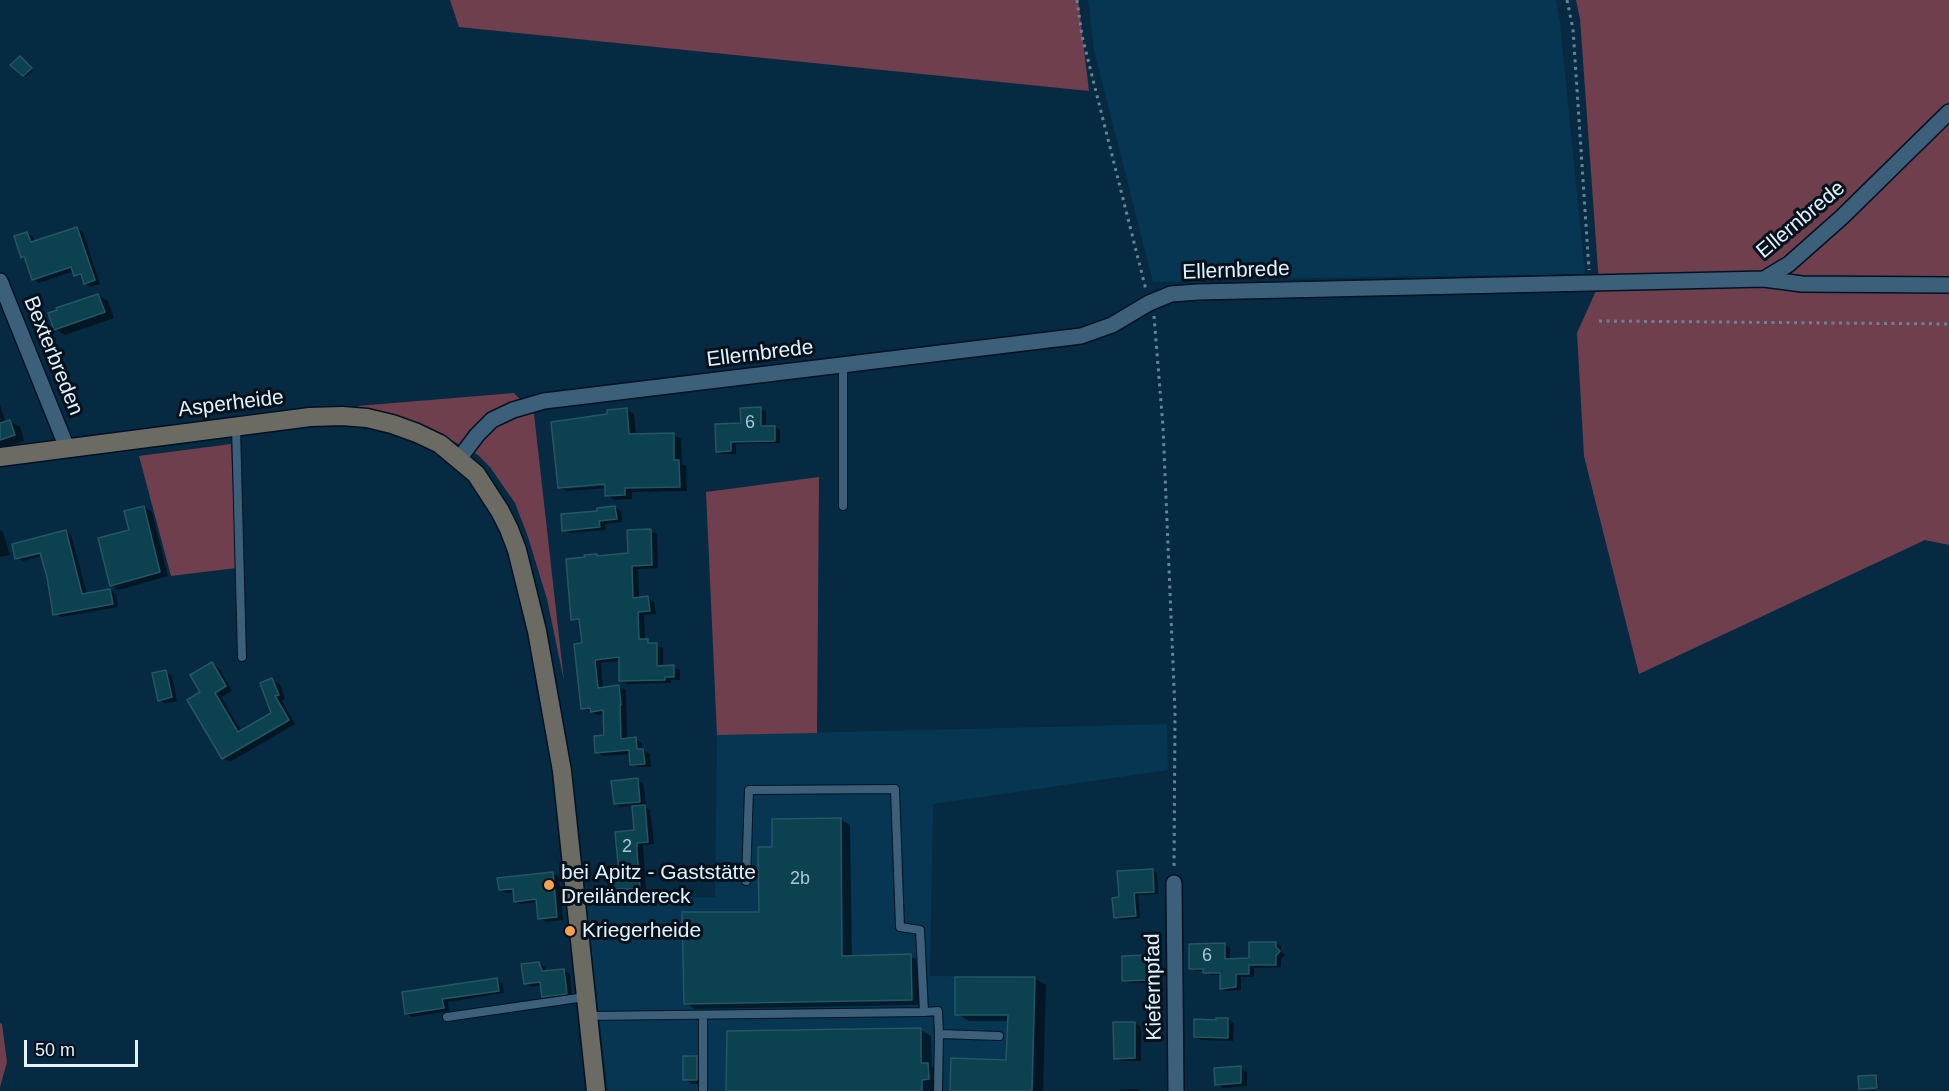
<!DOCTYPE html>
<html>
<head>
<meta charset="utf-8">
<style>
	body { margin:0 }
	#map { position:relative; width:1949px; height:1091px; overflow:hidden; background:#062a42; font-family:Arial,sans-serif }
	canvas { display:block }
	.scale { position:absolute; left:24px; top:1040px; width:114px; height:27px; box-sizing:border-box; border:3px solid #e1f1fd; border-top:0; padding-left:8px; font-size:18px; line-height:21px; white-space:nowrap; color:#e1f1fd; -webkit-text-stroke:4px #05121c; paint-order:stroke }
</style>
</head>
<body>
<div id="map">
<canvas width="1949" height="1091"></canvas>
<div class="scale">50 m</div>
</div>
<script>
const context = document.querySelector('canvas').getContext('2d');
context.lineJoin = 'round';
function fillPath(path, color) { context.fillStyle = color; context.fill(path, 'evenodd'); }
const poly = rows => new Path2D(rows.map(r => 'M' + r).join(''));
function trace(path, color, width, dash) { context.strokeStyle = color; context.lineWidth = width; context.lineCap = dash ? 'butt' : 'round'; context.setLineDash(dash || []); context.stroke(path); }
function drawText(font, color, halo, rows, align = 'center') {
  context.font = font + ' Arial,sans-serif'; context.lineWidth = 6; context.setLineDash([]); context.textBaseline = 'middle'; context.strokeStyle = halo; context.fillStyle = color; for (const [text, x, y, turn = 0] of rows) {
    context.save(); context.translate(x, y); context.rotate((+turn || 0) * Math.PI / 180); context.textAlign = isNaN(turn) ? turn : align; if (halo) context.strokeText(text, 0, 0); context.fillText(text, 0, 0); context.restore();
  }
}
const built = poly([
	[1088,0,1556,0,1560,23,1585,274,1250,279,1153,282,1094,50],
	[1167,724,1168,770,933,804,930,976,1035,977,1032,1091,608,1091,585,898,715,897,717,735]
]);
const green = poly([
	[450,0,1078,0,1089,91,459,27],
	[1576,0,1949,0,1949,545,1925,540,1639,674,1584,456,1577,333,1599,284,1580,19],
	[514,393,534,414,564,681,547,599,528,537,515,503,490,467,478,455,444,436,357,406],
	[231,444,236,568,171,576,139,456],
	[819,477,817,733,717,735,706,492],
	[0,1023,2,1024,7,1062,0,1087]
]);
const shadow = poly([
	[23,59,33,70,26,77,24,75],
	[77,228,83,232,100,284,91,287,85,283,84,278,76,275,74,271,39,283,34,279,27,259,22,256,27,233,33,237,35,243],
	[98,295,108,301,114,318,65,335,55,329],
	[0,405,6,423,10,421,20,427,24,441,0,449],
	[626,409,634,414,636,435,673,434,681,439,682,464,686,466,687,491,632,492,632,499,614,500,607,495,606,488,567,491,559,487,609,416],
	[612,482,612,485,565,489,565,486],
	[760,409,766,412,766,427,775,427,780,430,780,443,736,444,736,454,723,454,717,451],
	[144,507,152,512,168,576,119,590,111,585],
	[615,507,621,511,622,522,605,524,605,530,570,533,564,530,599,512],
	[0,530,3,532,10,555,0,557],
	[65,531,71,535,87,594,110,590,116,594,118,607,61,617,55,614,42,556,23,561,17,558,14,545],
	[47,549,48,552,20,559,20,556],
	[650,531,657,534,658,568,638,569,639,599,648,598,654,602,656,614,644,615,645,641,663,648,663,667,673,667,680,670,680,680,671,680,671,683,627,684,621,680,620,661,601,663,603,689,619,687,626,690,627,740,635,739,642,743,642,750,650,754,651,767,638,767,632,764,631,754,603,756,596,752,606,736,605,714,598,715,583,708,583,644,581,623,573,619,597,555,600,557,630,554],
	[212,664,219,668,232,691,221,697,242,732,273,713,272,680,280,684,285,699,282,701,295,724,230,762,223,758,202,693],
	[165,672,172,676,177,701,165,703,159,700],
	[638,780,643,783,646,804,641,805,650,810,654,844,643,845,646,891,621,892,615,889,636,831,634,805,621,807,615,804],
	[840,819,850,825,852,957,910,956,921,962,921,1005,695,1009,685,1003,761,914,774,848],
	[1153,871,1157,873,1158,894,1138,895,1140,918,1120,920,1115,917,1120,899],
	[553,873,559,877,563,920,546,922,540,918,538,902,521,904,515,901,514,892,506,893,500,890],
	[1275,943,1281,946,1281,951,1285,955,1281,959,1281,967,1254,968,1254,977,1241,977,1241,990,1227,991,1221,988,1221,975,1210,975,1204,971,1196,971,1191,968,1225,945,1230,948,1230,960,1251,960],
	[1150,957,1156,961,1156,983,1130,983,1123,980],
	[538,964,545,967,546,972,563,970,570,974,572,997,550,1000,544,996,542,985,532,987,525,983],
	[1034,978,1046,985,1043,1091,951,1091,1008,1062,1009,1021,969,1021,957,1014],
	[496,980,502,983,504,993,448,1002,449,1011,412,1017,407,1014,403,993],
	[1228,1019,1234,1023,1233,1041,1201,1040,1195,1037,1217,1021],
	[1135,1023,1141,1027,1141,1061,1122,1061,1116,1058],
	[920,1029,931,1036,932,1067,939,1071,940,1091,727,1091],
	[697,1058,704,1062,704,1084,692,1084,684,1079],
	[1240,1068,1247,1072,1247,1086,1223,1088,1216,1084],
	[1876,1076,1878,1078,1879,1089,1861,1088],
	[1136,1089,1140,1091,1119,1091,1119,1090]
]);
const building = poly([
	[20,56,32,68,23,76,10,65,20,56],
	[77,227,95,280,84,284,81,274,74,276,71,267,32,280,24,256,21,258,14,236,27,232,31,242,77,227],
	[98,294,105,312,54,330,48,313,57,310,56,308,98,294],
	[761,407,761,426,775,426,775,441,731,442,731,451,716,452,715,424,741,423,740,408,761,407],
	[627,408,629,434,674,433,674,460,679,460,680,487,625,488,625,495,605,496,605,484,558,488,551,422,607,414,607,410,627,408],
	[10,420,15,435,0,440,0,423,10,420],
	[144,506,160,572,110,586,98,538,129,530,124,511,144,506],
	[615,506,617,519,599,521,600,527,562,531,561,514,597,511,597,508,615,506],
	[651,529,652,565,632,566,633,598,648,596,650,611,638,612,639,639,648,639,648,643,657,643,657,666,674,665,674,677,665,677,665,680,619,681,619,657,595,660,598,688,619,685,621,705,620,705,621,739,636,737,637,749,643,749,645,764,630,765,629,750,595,753,594,736,604,735,603,710,591,712,590,708,581,709,574,644,582,643,579,619,571,620,566,559,585,557,584,555,597,554,597,556,628,553,627,530,651,529],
	[66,530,82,594,110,589,113,604,53,615,47,577,40,553,15,559,12,544,66,530],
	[212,662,226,686,215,693,238,732,271,713,260,683,272,678,279,695,275,696,289,720,222,759,187,700,200,692,190,675,212,662],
	[166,670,172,697,158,701,152,673,166,670],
	[638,778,640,802,614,804,611,781,638,778],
	[645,805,648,842,637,843,637,852,640,889,613,889,613,873,619,873,615,832,634,830,632,806,645,805],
	[841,818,842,956,911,954,912,1000,684,1004,682,912,759,912,758,847,772,847,772,819,841,818],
	[1153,869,1154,892,1134,893,1136,916,1114,918,1112,898,1119,897,1117,871,1153,869],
	[553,872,557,917,538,919,536,899,514,902,513,889,499,890,497,878,553,872],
	[1249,942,1276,942,1276,947,1280,951,1276,956,1276,965,1249,965,1249,974,1236,974,1236,987,1220,989,1220,973,1203,973,1203,969,1189,969,1189,944,1225,943,1225,959,1249,958,1249,942],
	[1150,955,1150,980,1122,981,1122,956,1150,955],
	[539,962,542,971,564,969,567,994,542,997,540,982,524,984,521,964,539,962],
	[955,977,1035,977,1032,1091,950,1091,951,1058,1006,1060,1008,1015,955,1015,955,977],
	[497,978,499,991,442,999,444,1008,405,1014,402,992,497,978],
	[1216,1018,1228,1018,1228,1038,1194,1037,1194,1019,1216,1020,1216,1018],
	[1113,1022,1135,1022,1135,1058,1114,1059,1113,1022],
	[921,1028,921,1063,928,1063,929,1079,922,1080,922,1091,726,1091,727,1031,921,1028],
	[683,1056,697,1056,697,1080,683,1080,683,1056],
	[1241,1066,1241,1083,1215,1085,1214,1068,1241,1066],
	[1876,1075,1877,1088,1859,1089,1858,1076,1876,1075]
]);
const path = poly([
	[1077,0,1082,36,1146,290],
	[1567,0,1573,29,1589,270],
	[1154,316,1163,427,1175,711,1174,870],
	[1599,321,1949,324]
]);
const lane = poly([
	[843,365,843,506],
	[236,427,242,657],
	[924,1012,938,1011,939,1034],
	[589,1016,924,1012,920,930,900,927,895,789,749,790,746,881],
	[703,1016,703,1091],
	[447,1017,585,997],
	[938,1091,939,1034,999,1036]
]);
const street = poly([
	[1764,279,1802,284,1949,285],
	[0,281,67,448],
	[459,459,477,435,492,420,513,410,544,401,1081,336,1112,325,1149,303,1171,294,1198,292,1764,279,1789,264,1842,217,1949,112],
	[1174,883,1176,1091]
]);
const secondary = poly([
	[0,457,310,417,342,416,367,418,392,424,417,433,440,444,476,474,500,511,509,529,517,550,537,631,562,771,596,1091]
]);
const markers = [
	[549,885,6,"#f8a04b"],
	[570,931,6,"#f8a04b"]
];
const numberNames = [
	["6",750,423],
	["2",627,847],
	["2b",800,879],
	["6",1207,956]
];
const streetNames = [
	["Ellernbrede",1801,220,-40],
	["Ellernbrede",1236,271,-2],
	["Ellernbrede",760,354,-7],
	["Bexterbreden",53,356,68],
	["Asperheide",231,404,-7],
	["Kiefernpfad",1154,987,-91]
];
const poiNames = [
	["bei Apitz - Gaststätte",561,873],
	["Dreiländereck",561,897],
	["Kriegerheide",582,931]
];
fillPath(built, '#073652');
fillPath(green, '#6f3f4d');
fillPath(shadow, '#0007');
fillPath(building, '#0c4150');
trace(building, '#255665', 1.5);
trace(lane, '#001223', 10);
trace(street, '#001223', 18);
trace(secondary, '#001223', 21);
trace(path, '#688395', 3, [3, 4.5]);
trace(lane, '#3d607a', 8);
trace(street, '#3d607a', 15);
trace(secondary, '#6c6b63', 18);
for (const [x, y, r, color] of markers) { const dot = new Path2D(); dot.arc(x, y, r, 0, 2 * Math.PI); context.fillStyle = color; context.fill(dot); trace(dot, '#05121c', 2); }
drawText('18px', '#acc5d2', null, numberNames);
drawText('21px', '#e1f1fd', '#05121c', streetNames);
drawText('21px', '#e1f1fd', '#05121c', poiNames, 'left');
</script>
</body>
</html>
